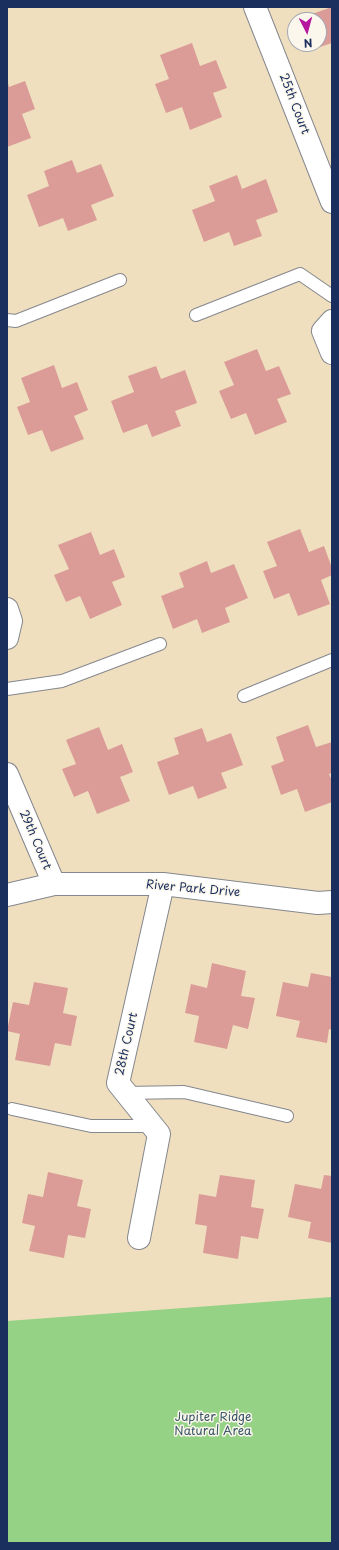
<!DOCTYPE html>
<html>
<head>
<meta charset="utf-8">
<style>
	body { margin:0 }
	#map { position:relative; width:339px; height:1550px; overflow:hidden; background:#efdfbf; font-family:"Playpen Sans",sans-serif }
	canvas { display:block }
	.frame { position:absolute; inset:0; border:8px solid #1b2f5e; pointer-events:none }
	.north { position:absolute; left:287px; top:12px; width:40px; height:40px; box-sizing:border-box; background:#fbf7ec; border:1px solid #a1a7b3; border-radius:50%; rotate:174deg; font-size:11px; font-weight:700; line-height:16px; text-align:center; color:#1b2f5e }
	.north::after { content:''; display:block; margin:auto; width:14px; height:18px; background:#b5179e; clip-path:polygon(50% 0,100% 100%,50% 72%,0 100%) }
</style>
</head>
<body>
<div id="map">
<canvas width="339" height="1550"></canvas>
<div class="frame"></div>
<div class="north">N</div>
</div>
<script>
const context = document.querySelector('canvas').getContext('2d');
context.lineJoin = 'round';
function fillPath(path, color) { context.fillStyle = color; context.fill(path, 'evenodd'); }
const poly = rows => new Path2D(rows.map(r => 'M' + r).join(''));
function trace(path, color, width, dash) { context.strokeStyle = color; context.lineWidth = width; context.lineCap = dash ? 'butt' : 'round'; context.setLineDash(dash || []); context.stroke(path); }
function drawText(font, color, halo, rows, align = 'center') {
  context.font = font + ' "Playpen Sans",sans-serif'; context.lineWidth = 3; context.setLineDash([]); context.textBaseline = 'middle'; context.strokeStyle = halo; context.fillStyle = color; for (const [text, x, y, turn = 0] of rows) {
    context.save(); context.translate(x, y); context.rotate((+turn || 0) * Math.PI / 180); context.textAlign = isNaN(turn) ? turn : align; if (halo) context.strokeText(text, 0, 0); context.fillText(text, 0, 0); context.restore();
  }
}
const green = poly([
	[332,1297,332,1543,7,1543,7,1321]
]);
const building = poly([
	[332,7,332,43,320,47,319,20,310,20,309,15],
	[192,43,200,66,216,60,227,88,213,93,222,117,190,130,182,107,166,113,155,84,169,79,160,55],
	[7,80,9,87,25,81,35,109,22,114,31,138,7,147],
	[72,160,77,173,101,164,114,196,91,205,97,220,68,231,63,218,39,227,27,195,49,186,44,171],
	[237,175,242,189,266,179,278,212,256,220,262,236,234,246,229,232,204,242,192,210,215,201,209,186],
	[257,349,266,371,279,366,291,394,277,399,287,422,255,435,246,413,231,419,219,391,234,385,224,362],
	[54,365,62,388,77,382,88,410,74,416,84,439,51,452,42,430,28,435,17,407,30,402,21,378],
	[156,366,161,379,185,370,197,403,175,411,181,426,152,437,147,424,123,433,111,401,134,392,128,376],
	[300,529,309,552,324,546,332,568,332,575,321,580,330,604,298,616,289,593,274,599,263,571,277,566,267,542],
	[91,532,100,555,114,549,125,577,112,582,122,605,90,619,80,596,66,602,54,575,69,569,58,545],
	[207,561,211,573,234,564,248,598,225,608,230,622,202,633,197,619,173,629,161,596,184,587,179,573],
	[308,725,316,747,332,742,332,773,329,774,332,781,332,802,305,812,297,789,281,795,271,766,284,761,276,737],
	[99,727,108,750,122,744,133,772,120,777,130,801,97,814,88,791,74,797,62,769,76,764,66,740],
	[202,728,207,742,231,733,243,765,221,773,227,788,198,799,193,786,169,795,157,762,179,754,174,738],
	[212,963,246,971,241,996,255,998,248,1029,233,1025,227,1049,194,1042,199,1016,185,1013,191,984,207,988],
	[311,973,332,977,332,1030,329,1029,327,1043,296,1037,300,1021,276,1016,283,982,308,987],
	[34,982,68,988,63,1013,77,1016,71,1046,55,1043,50,1066,15,1060,20,1034,7,1031,13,1002,29,1005],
	[48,1172,83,1180,77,1206,91,1209,85,1238,68,1235,64,1258,29,1251,35,1226,22,1223,28,1194,43,1197],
	[220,1175,255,1180,251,1207,264,1209,258,1239,241,1236,238,1259,203,1253,207,1226,195,1224,199,1194,216,1197],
	[324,1175,332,1176,332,1243,308,1238,311,1222,288,1217,295,1184,321,1189]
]);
const service = poly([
	[196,315,300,274,332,296],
	[7,320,16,321,120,280],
	[7,689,62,681,160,644],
	[244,696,332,660],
	[126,1093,184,1092,287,1116],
	[12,1109,91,1126,152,1126]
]);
const minor = poly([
	[255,7,332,202],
	[332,321,323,331,332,353],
	[7,609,11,621,7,638],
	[7,774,54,884],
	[7,895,54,884,163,884,318,903,332,902],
	[139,1238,159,1134,118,1083,163,884]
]);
const streetNames = [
	["25th Court",294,104,69],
	["29th Court",35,840,67],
	["River Park Drive",193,889,5],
	["28th Court",127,1044,-77]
];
const parkNames = [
	["Jupiter Ridge",213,1418],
	["Natural Area",213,1432]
];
fillPath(green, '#96d286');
fillPath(building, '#db9c98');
trace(service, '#85878e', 14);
trace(minor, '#85878e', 24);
trace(service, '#fff', 12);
trace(minor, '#fff', 22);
drawText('12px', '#1b2f5e', '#fbf7ec', streetNames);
drawText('12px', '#3a5868', '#fbf7ec', parkNames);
</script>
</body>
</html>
